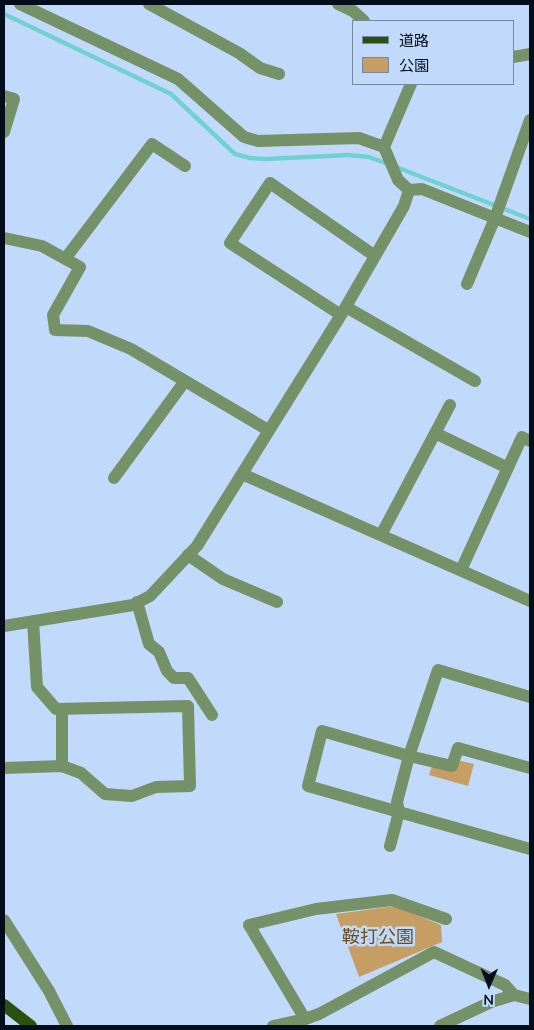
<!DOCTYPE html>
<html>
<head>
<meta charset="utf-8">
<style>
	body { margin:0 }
	#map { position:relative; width:534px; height:1030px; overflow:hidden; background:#c1dafb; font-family:Mulish,"Noto Sans JP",sans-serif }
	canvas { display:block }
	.frame { position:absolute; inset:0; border:5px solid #040d1b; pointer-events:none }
	.legend { position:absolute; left:352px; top:20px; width:162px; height:65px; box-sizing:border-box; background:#c1dafb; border:1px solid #7588a1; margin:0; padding:6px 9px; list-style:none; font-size:15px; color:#040d1b }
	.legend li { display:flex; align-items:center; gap:10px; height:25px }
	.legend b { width:25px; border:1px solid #7588a1 }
	.north { position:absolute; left:464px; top:960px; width:50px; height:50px; -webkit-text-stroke:4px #c1dafb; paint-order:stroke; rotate:181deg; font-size:14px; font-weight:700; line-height:20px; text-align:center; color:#040d1b }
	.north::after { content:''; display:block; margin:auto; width:18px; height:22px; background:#040d1b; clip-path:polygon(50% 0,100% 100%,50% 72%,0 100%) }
</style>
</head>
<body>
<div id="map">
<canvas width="534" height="1030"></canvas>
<div class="frame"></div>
<ul class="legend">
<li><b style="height:6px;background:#2b5110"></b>道路</li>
<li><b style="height:14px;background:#c69e64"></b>公園</li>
</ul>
<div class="north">N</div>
</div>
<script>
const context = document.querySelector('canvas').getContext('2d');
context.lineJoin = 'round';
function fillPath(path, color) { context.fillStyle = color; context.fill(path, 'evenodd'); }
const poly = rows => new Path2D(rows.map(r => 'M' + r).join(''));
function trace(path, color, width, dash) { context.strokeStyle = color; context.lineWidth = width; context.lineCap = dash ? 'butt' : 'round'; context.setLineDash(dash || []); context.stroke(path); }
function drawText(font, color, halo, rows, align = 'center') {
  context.font = font + ' Mulish,"Noto Sans JP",sans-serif'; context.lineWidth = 5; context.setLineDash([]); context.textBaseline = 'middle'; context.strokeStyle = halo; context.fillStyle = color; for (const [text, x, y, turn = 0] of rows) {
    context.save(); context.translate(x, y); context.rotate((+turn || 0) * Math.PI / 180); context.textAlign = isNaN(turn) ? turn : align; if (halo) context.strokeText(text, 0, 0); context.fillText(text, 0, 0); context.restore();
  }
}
const green = poly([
	[457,760,474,764,468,786,429,775,432,766],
	[395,906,441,925,442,942,359,977,336,914]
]);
const stream = poly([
	[4,14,171,94,235,154,250,158,266,159,348,155,369,157,388,164],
	[396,167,530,219]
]);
const minor = poly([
	[20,4,178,79,244,137,258,141,359,138,384,147],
	[149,4,239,53,260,68,279,74],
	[338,4,353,11,364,21],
	[513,57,530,54],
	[4,96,14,99,4,132],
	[409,190,422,189,530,232],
	[4,238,42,246,80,267,53,315,55,330,88,331,131,349,268,430],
	[65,259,152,144,185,166],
	[467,284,495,218,530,120],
	[346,307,475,381],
	[341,315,230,243,270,183,375,256],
	[435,433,508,468],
	[242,474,530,601],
	[114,478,185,381],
	[381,535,450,405],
	[188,555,223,579,277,602],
	[461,570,522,437,530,441],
	[137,602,149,644,159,652,167,671,174,678,188,678,212,715],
	[4,626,133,605,150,596,197,546,341,315,404,206,409,190,398,180,384,147,411,84],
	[530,697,438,670,409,756,452,766,458,748,530,768],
	[62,709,62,766],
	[4,768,62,766,81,773,105,794,132,796,156,787,190,786,188,706,56,709,37,687,33,621],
	[390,846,399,812,397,802,409,756,322,731,308,786,399,812,530,849],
	[4,920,49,991,67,1026],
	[305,1019,249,925,316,909,392,900,446,919],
	[273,1026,305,1019,319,1014,434,952,505,985,514,995,530,999],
	[440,1026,491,1002,514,995]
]);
const major = poly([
	[4,1005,31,1026]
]);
const parkNames = [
	["鞍打公園",378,938]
];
fillPath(green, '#c69e64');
trace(stream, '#71d1d1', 4.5);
trace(minor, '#759167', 12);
trace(major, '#2b5110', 12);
drawText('18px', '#6a4d1f', '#c1dafb', parkNames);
</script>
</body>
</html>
